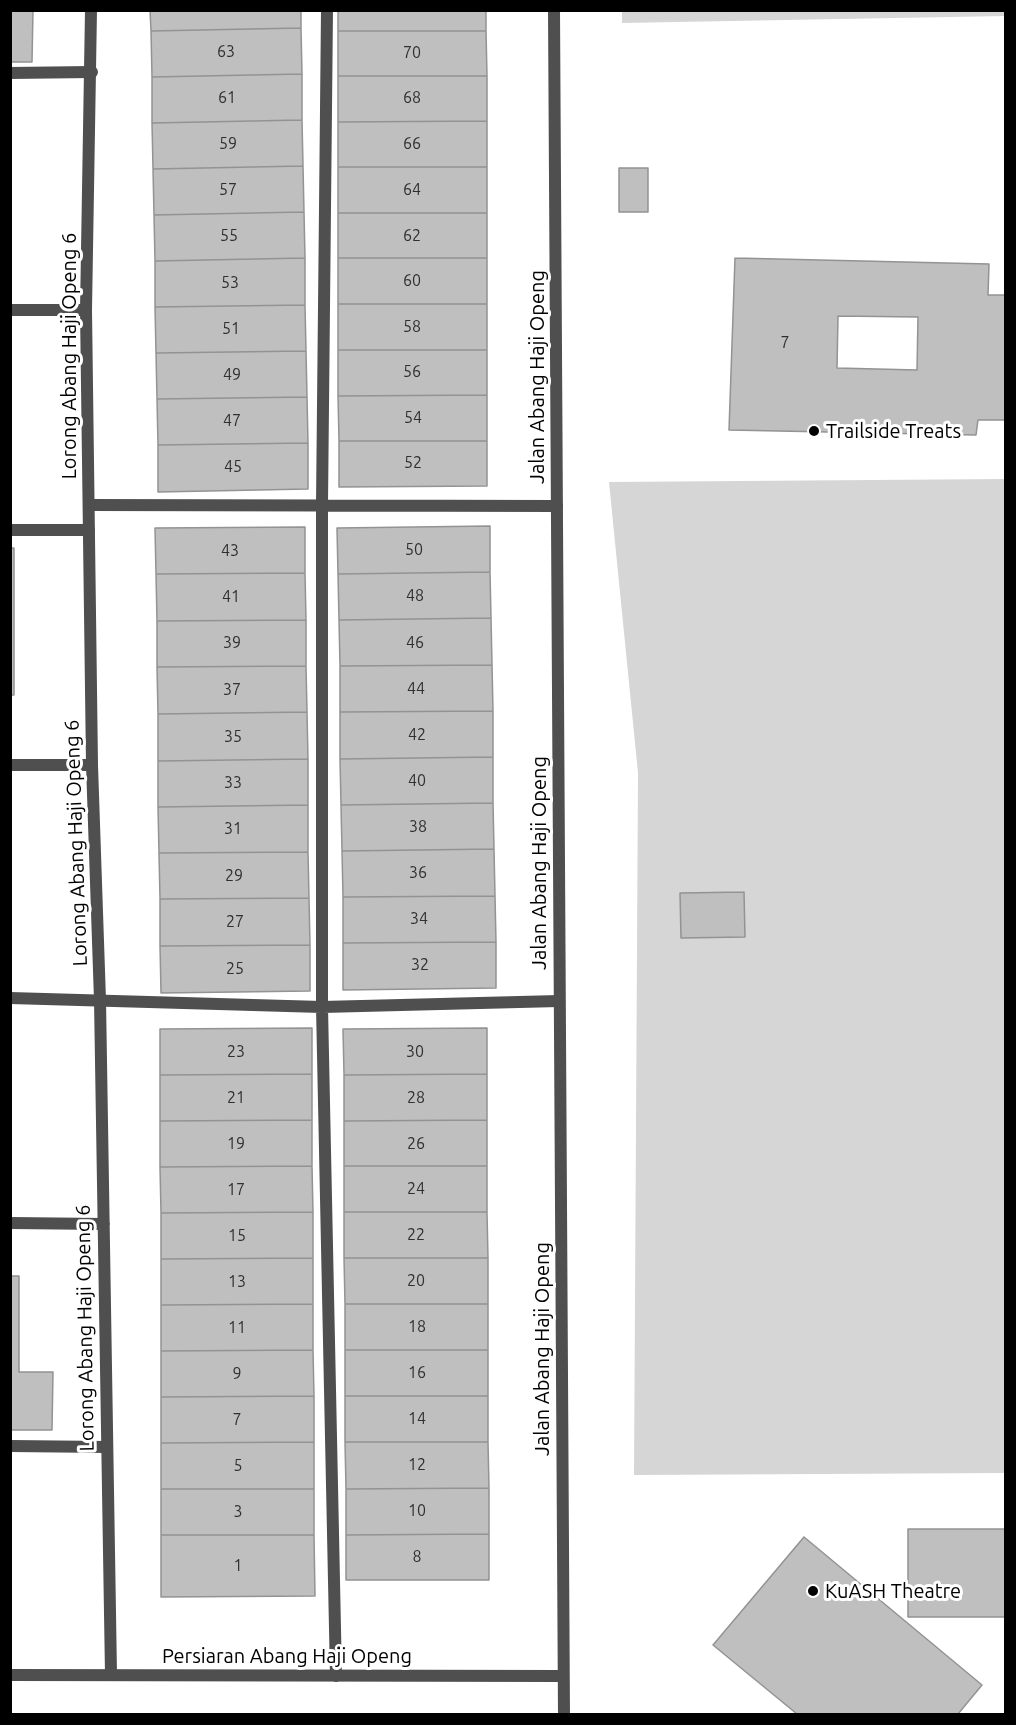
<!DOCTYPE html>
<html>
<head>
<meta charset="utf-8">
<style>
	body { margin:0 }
	#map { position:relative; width:1016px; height:1725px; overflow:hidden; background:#fff; font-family:Ubuntu,sans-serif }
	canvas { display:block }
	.frame { position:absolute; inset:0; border:12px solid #000; pointer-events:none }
</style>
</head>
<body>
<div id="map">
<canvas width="1016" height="1725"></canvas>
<div class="frame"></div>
</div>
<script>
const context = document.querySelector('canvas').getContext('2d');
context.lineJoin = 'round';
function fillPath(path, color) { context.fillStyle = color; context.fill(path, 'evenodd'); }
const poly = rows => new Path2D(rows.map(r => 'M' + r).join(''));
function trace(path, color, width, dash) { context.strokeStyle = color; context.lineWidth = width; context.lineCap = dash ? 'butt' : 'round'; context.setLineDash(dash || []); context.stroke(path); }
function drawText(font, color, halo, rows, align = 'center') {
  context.font = font + ' Ubuntu,sans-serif'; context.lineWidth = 6; context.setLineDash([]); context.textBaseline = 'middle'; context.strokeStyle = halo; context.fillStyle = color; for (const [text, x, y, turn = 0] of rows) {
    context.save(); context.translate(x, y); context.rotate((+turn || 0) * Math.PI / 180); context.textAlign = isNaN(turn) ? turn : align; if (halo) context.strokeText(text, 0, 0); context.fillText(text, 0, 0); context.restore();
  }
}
const green = poly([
	[1005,10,1005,16,622,23,622,10],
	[1005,479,1005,1473,634,1475,638,773,609,482]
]);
const building = poly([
	[10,10,33,10,32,62,10,62,10,10],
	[150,10,301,10,301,28,151,31,150,10],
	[338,10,486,10,486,31,338,31,338,10],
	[301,28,302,74,152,77,151,31,301,28],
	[338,31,486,31,487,76,338,76,338,31],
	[302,74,302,120,152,123,152,77,302,74],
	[338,76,487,76,487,121,338,122,338,76],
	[302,120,303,166,153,169,152,123,302,120],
	[487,121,487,167,338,167,338,122,487,121],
	[303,166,304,212,154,215,153,169,303,166],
	[338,167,487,167,487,213,338,213,338,167],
	[619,168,648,168,648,212,619,212,619,168],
	[304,212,305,258,155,261,154,215,304,212],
	[338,213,487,213,487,258,338,258,338,213],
	[305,258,305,305,155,307,155,261,305,258],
	[338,258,487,258,487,304,338,304,338,258],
	[735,258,989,264,988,295,1006,295,1006,420,978,420,976,435,729,430,735,258],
	[838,316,918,317,917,370,837,368,838,316],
	[338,304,487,304,487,350,338,350,338,304],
	[305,305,306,351,156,353,155,307,305,305],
	[338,350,487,350,487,395,338,396,338,350],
	[306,351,307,397,157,399,156,353,306,351],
	[487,395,487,441,339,441,338,396,487,395],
	[307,397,308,443,158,445,157,399,307,397],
	[339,441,487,441,487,486,339,487,339,441],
	[308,443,308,489,158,492,158,445,308,443],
	[490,526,490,572,338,574,337,528,490,526],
	[305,527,305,573,156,574,155,528,305,527],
	[10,548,14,548,14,695,10,695,10,548],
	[490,572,491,618,339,620,338,574,490,572],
	[305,573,306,620,157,621,156,574,305,573],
	[491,618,492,665,340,666,339,620,491,618],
	[306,620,306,666,157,667,157,621,306,620],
	[492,665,493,711,340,712,340,666,492,665],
	[306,666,307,712,158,714,157,667,306,666],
	[493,711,493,757,340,759,340,712,493,711],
	[307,712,308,759,158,761,158,714,307,712],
	[493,757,493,803,341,805,340,759,493,757],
	[308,759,308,805,158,807,158,761,308,759],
	[493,803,494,849,342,851,341,805,493,803],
	[308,805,308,852,159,853,158,807,308,805],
	[494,849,495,896,343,897,342,851,494,849],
	[308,852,309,898,160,899,159,853,308,852],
	[744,892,745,937,681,938,680,893,744,892],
	[495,896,496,942,343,943,343,897,495,896],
	[309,898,310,945,160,946,160,899,309,898],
	[496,942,496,988,343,990,343,943,496,942],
	[310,945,310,991,161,993,160,946,310,945],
	[312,1028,312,1074,160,1075,160,1029,312,1028],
	[487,1028,487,1074,344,1075,343,1029,487,1028],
	[312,1074,312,1120,160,1121,160,1075,312,1074],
	[487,1074,487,1120,344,1121,344,1075,487,1074],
	[312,1120,312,1166,160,1167,160,1121,312,1120],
	[487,1120,487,1166,344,1166,344,1121,487,1120],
	[312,1166,313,1212,161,1213,160,1167,312,1166],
	[344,1166,487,1166,487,1212,344,1212,344,1166],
	[313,1212,313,1258,161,1259,161,1213,313,1212],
	[344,1212,487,1212,488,1258,344,1258,344,1212],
	[313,1258,313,1304,161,1305,161,1259,313,1258],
	[344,1258,488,1258,488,1304,345,1304,344,1258],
	[10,1276,19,1276,19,1372,53,1372,52,1430,10,1430,10,1276],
	[313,1304,313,1350,161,1351,161,1305,313,1304],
	[345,1304,488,1304,488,1350,345,1350,345,1304],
	[313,1350,314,1396,161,1397,161,1351,313,1350],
	[345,1350,488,1350,488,1396,345,1396,345,1350],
	[314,1396,314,1442,161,1443,161,1397,314,1396],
	[345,1396,488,1396,488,1442,345,1442,345,1396],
	[314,1442,314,1489,161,1489,161,1443,314,1442],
	[345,1442,488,1442,489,1488,346,1489,345,1442],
	[489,1488,489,1534,346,1535,346,1489,489,1488],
	[161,1489,314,1489,314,1535,161,1535,161,1489],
	[908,1529,1006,1529,1006,1617,908,1617,908,1529],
	[489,1534,489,1580,346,1580,346,1535,489,1534],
	[161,1535,314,1535,315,1596,161,1597,161,1535],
	[804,1537,982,1685,958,1714,797,1714,713,1645,804,1537]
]);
const lane = poly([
	[327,10,322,504,322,1007,336,1676],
	[10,73,92,72],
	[89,505,557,506],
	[10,530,89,530],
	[10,998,322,1007,559,1001],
	[10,1446,106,1447]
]);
const street = poly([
	[91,10,86,310,92,765,100,1000,111,1674],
	[554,10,564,1714],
	[10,310,86,310],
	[10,765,92,765],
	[10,1223,104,1224],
	[10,1675,563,1676]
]);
const markers = [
	[814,431,6,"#000"],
	[813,1591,6,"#000"]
];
const numberNames = [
	["63",226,52],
	["70",412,53],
	["61",227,98],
	["68",412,98],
	["59",228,144],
	["66",412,144],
	["57",228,190],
	["64",412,190],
	["55",229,236],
	["62",412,236],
	["60",412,281],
	["53",230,283],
	["58",412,327],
	["51",231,329],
	["7",785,343],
	["56",412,372],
	["49",232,375],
	["54",413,418],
	["47",232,421],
	["52",413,463],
	["45",233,467],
	["50",414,550],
	["43",230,551],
	["48",415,596],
	["41",231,597],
	["39",232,643],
	["46",415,643],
	["44",416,689],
	["37",232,690],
	["42",417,735],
	["35",233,737],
	["40",417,781],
	["33",233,783],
	["38",418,827],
	["31",233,829],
	["36",418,873],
	["29",234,876],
	["34",419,919],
	["27",235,922],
	["32",420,965],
	["25",235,969],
	["23",236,1052],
	["30",415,1052],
	["21",236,1098],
	["28",416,1098],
	["19",236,1144],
	["26",416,1144],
	["24",416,1189],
	["17",236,1190],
	["22",416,1235],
	["15",237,1236],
	["20",416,1281],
	["13",237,1282],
	["18",417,1327],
	["11",237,1328],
	["16",417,1373],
	["9",237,1374],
	["14",417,1419],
	["7",237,1420],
	["12",417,1465],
	["5",238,1466],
	["10",417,1511],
	["3",238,1512],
	["8",417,1557],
	["1",238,1566]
];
const streetNames = [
	["Lorong Abang Haji Openg 6",69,356,-90],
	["Jalan Abang Haji Openg",537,377,-90],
	["Lorong Abang Haji Openg 6",76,843,-92],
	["Jalan Abang Haji Openg",539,863,-90],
	["Lorong Abang Haji Openg 6",85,1328,-91],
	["Jalan Abang Haji Openg",542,1349,-90],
	["Persiaran Abang Haji Openg",287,1656]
];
const poiNames = [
	["Trailside Treats",826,431],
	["KuASH Theatre",825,1591]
];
fillPath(green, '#d6d6d6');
fillPath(building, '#bfbfbf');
trace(building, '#939393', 1.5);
trace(lane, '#4f4f4f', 12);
trace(street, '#4f4f4f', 12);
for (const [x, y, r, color] of markers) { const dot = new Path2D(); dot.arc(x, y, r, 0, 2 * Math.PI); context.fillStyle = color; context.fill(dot); trace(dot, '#fff', 2); }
drawText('16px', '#303030', null, numberNames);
drawText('20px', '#000', '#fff', streetNames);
drawText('20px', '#000', '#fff', poiNames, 'left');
</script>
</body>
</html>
